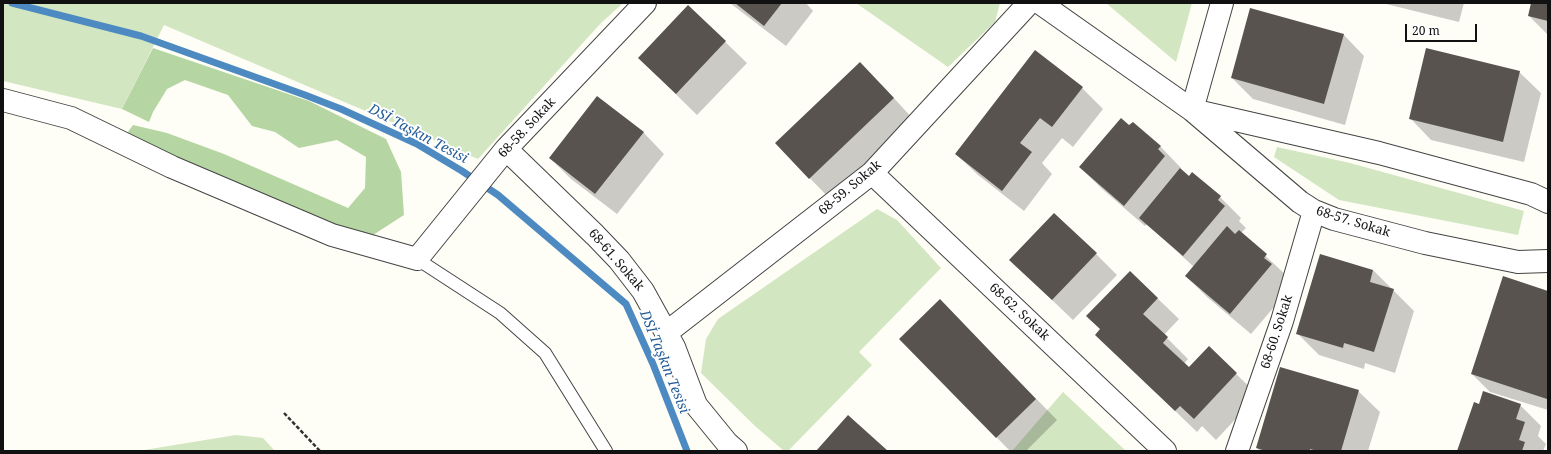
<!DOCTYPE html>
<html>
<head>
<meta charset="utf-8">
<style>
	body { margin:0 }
	#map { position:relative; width:1551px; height:454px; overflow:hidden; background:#fefdf6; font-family:"Noto Serif",serif }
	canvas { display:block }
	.frame { position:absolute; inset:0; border:4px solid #111; pointer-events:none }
	.scale { position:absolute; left:1405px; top:24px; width:72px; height:18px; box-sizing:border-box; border:2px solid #111; border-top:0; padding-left:5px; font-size:12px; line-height:14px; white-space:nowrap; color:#111; -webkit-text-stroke:3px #fff; paint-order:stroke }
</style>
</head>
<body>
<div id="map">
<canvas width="1551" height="454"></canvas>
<div class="frame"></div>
<div class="scale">20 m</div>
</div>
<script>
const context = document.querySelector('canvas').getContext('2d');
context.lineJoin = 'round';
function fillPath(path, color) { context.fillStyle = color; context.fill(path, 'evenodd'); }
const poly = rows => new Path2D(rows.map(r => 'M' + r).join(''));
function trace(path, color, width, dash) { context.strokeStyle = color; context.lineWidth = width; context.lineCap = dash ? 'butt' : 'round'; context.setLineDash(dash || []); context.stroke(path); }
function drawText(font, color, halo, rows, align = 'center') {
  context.font = font + ' "Noto Serif",serif'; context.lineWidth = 4; context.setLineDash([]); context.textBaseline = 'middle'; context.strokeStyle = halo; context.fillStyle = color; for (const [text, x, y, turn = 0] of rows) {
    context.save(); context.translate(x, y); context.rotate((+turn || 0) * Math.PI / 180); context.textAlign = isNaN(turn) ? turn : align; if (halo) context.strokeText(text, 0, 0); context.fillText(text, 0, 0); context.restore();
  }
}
const green = poly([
	[3,3,623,3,600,24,478,159,164,25,122,109,3,81],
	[856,3,1000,3,995,22,948,67],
	[1106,3,1192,3,1176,62],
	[1277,147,1350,163,1524,211,1518,235,1339,200,1274,157],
	[877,209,897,220,941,268,859,352,872,365,788,451,784,451,755,426,701,373,706,339,718,319],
	[1063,392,1126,451,1012,451],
	[236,435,263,438,275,451,138,451]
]);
const forest = poly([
	[153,48,309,101,386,139,401,172,404,215,373,235,340,230,122,140,133,125,167,133,224,154,348,208,365,188,366,157,337,140,299,148,275,132,252,126,228,95,185,80,167,89,153,112,149,122,122,109]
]);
const shadow = poly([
	[730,3,806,3,813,11,786,46],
	[1382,3,1464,3,1459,22],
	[1532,3,1548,3,1548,35,1529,16],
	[688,6,747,63,697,115,639,58],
	[1343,34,1364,56,1345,125,1253,99,1232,78],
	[1519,72,1541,93,1524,162,1431,140,1410,118],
	[881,84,914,120,831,200,776,143],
	[1082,88,1103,109,1073,147,1062,138,1042,163,1052,174,1024,211,978,175,956,154],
	[643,132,664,154,617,214,571,179,550,158],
	[1160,146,1181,168,1180,169,1189,177,1220,197,1241,218,1239,221,1246,228,1241,233,1287,276,1292,286,1251,334,1207,297,1186,276,1194,267,1147,224,1145,226,1101,188,1080,167],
	[1096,254,1117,275,1073,320,1032,281],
	[1373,270,1414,311,1395,373,1365,363,1364,369,1319,355,1298,334],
	[1130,272,1179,319,1164,335,1188,359,1184,364,1189,369,1209,348,1258,395,1216,440,1202,426,1197,432,1118,356,1101,330],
	[1504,278,1548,292,1548,410,1490,392,1472,374],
	[961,322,1057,420,1026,451,1010,451,900,339],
	[1358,391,1380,412,1368,451,1260,451,1257,448],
	[1479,405,1520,405,1541,426,1538,436,1546,444,1543,451,1458,451]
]);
const stream = poly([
	[12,3,141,36,305,95,341,109,417,144,462,171,498,195,626,304,653,364,687,451]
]);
const building = poly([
	[735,3,782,3,764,26],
	[1531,3,1548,3,1548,21,1528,16],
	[688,5,726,41,676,94,638,58],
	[1250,8,1344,34,1324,104,1231,78],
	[1426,48,1520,71,1503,142,1409,119],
	[1035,50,1083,87,1052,127,1040,118,1020,143,1032,152,1002,191,955,154],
	[860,62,894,98,809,179,775,143],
	[597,96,644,132,595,194,549,158],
	[1121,118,1129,125,1133,122,1161,146,1158,149,1165,156,1124,206,1079,167],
	[1180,168,1189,176,1192,172,1221,196,1218,200,1225,206,1183,256,1139,218],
	[1054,213,1097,253,1052,300,1009,260],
	[1227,226,1235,234,1239,230,1267,254,1264,258,1272,264,1230,314,1185,276],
	[1320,254,1373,270,1370,282,1394,289,1374,352,1344,343,1343,348,1296,334],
	[1130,271,1158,298,1143,314,1168,337,1163,343,1189,367,1209,346,1237,373,1194,419,1180,406,1175,411,1095,335,1100,329,1086,316],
	[1503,276,1548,291,1547,399,1471,374],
	[940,299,1036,399,996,438,899,339],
	[1280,367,1359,390,1341,451,1317,451,1310,449,1310,451,1266,451,1256,448],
	[1483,391,1521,404,1516,419,1525,422,1519,440,1525,442,1522,451,1457,451,1474,402,1479,404],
	[848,415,888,451,816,451]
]);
const path = poly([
	[284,413,320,451]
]);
const lane = poly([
	[417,259,500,313,545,353,606,451]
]);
const street = poly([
	[1040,3,1192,110,1300,202,1314,211,1334,219,1425,243,1518,262,1548,261],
	[1222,3,1192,110,1379,153,1531,194,1548,202],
	[3,100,71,118,172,167,332,235,417,259,506,149,645,3],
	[506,149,595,235,619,260,643,291,674,347,696,405,727,443,736,451],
	[872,173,1165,451],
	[666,333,872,173,1029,3],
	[1237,451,1282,321,1314,211]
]);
const streetNames = [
	["68-58. Sokak",527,128,-47],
	["68-59. Sokak",850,188,-40],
	["68-57. Sokak",1353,222,17],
	["68-61. Sokak",616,260,49],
	["68-62. Sokak",1019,312,43],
	["68-60. Sokak",1277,332,-72]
];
const waterNames = [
	["DSİ Taşkın Tesisi",418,134,28],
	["DSİ Taşkın Tesisi",664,362,68]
];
fillPath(green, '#d2e6c1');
fillPath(forest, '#b5d6a2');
fillPath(shadow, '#0003');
trace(stream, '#4d8ac1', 7);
fillPath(building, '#58534e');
trace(lane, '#444', 14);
trace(street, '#444', 24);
trace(path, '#333', 2.5, [4, 2]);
trace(lane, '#fff', 12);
trace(street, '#fff', 22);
drawText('13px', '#111', '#fff', streetNames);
drawText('italic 14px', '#255d98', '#fff', waterNames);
</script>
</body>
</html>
